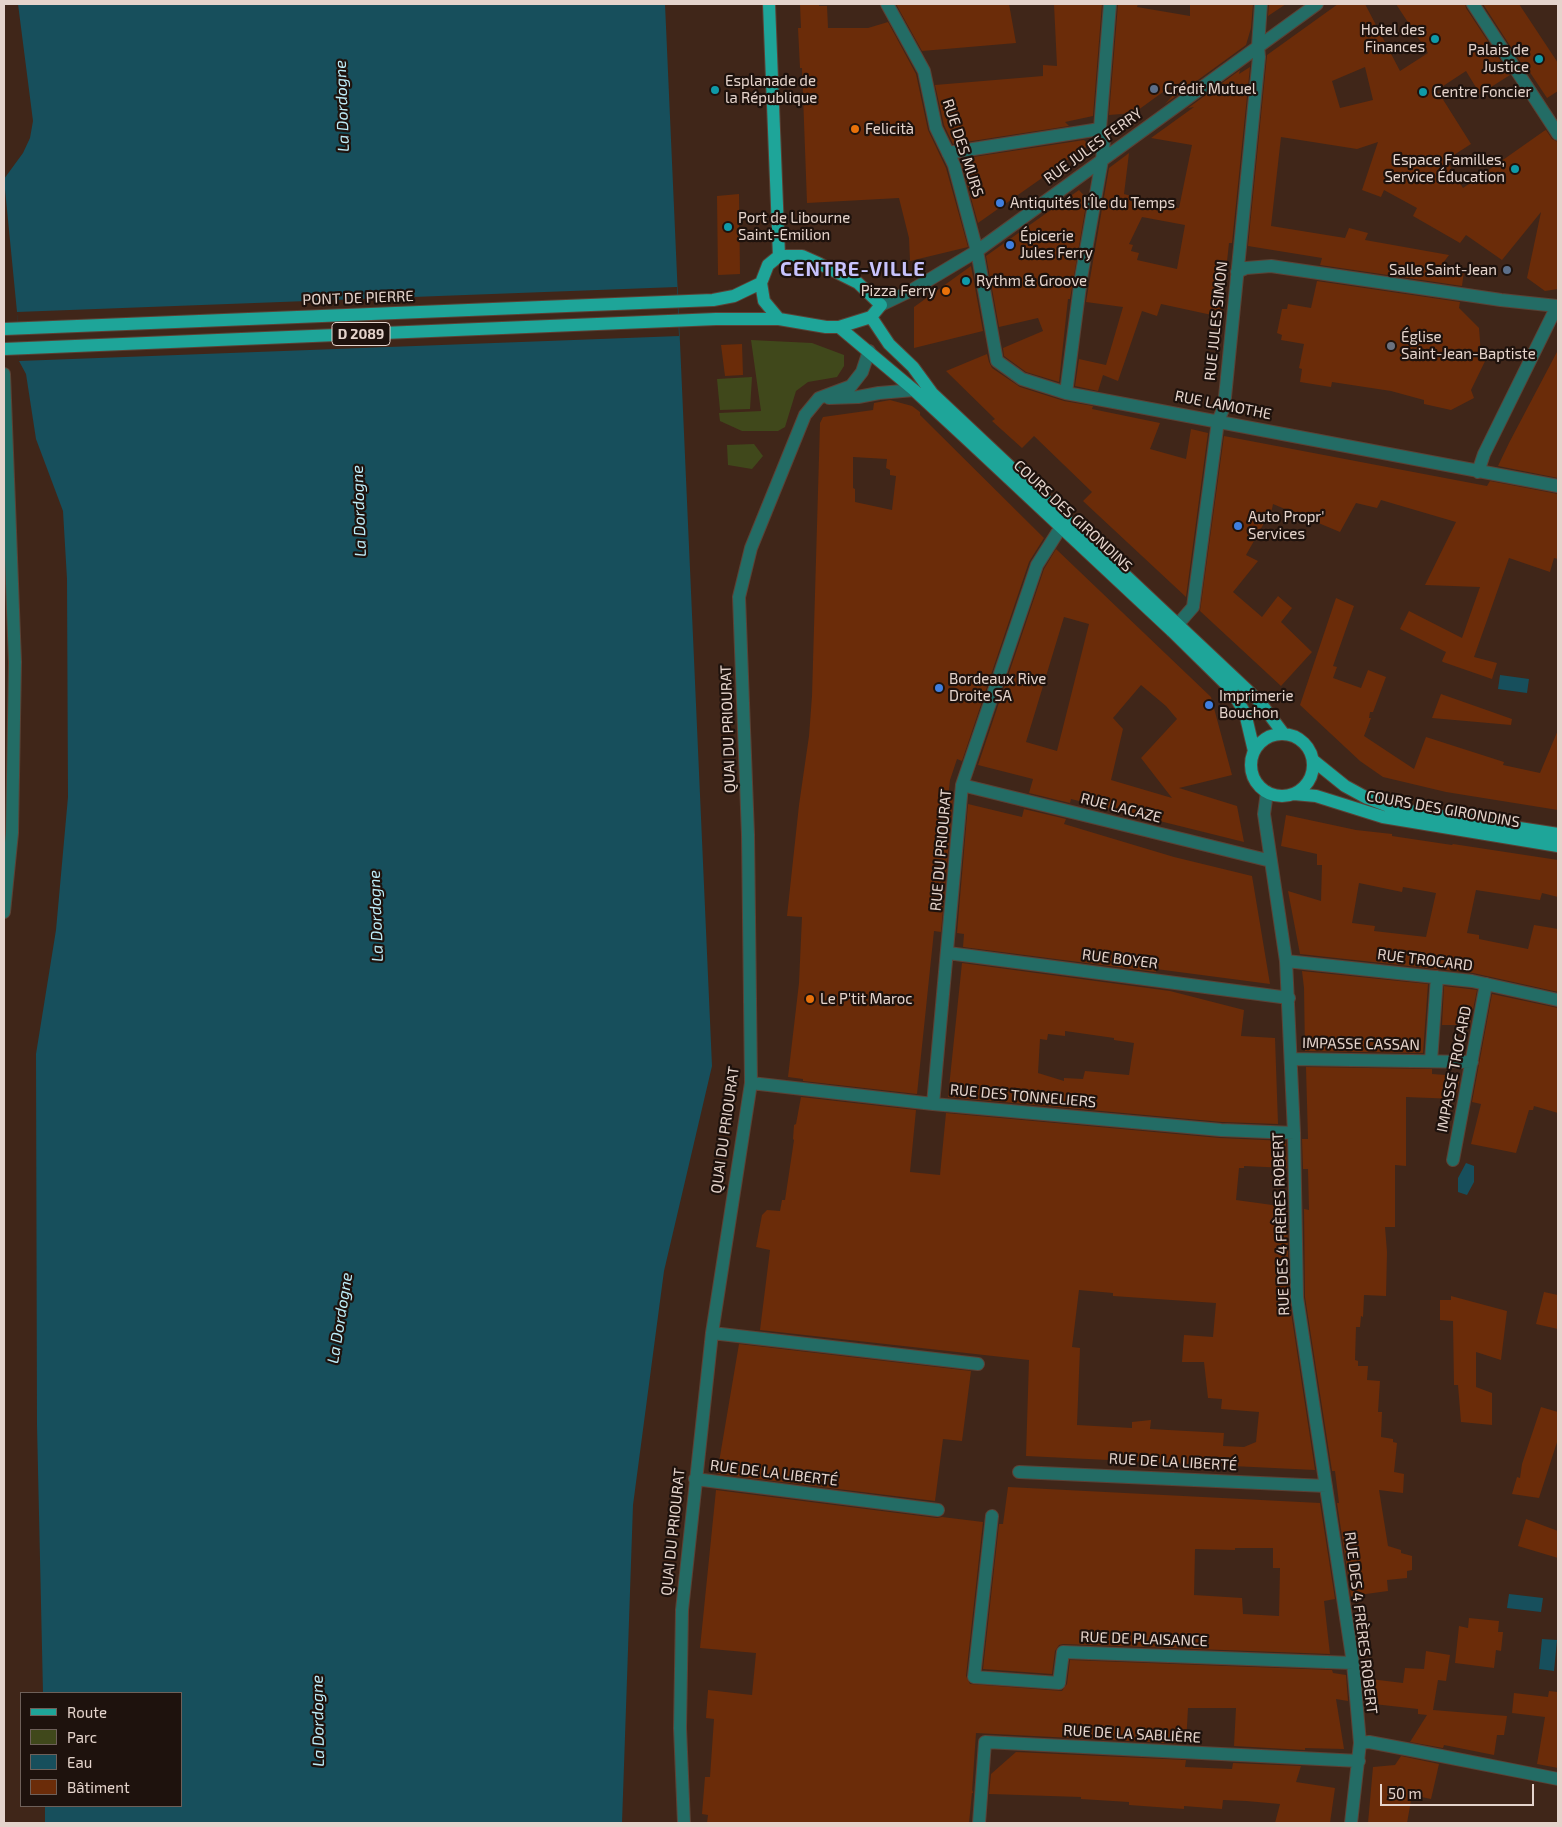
<!DOCTYPE html>
<html>
<head>
<meta charset="utf-8">
<style>
	body { margin:0 }
	#map { position:relative; width:1562px; height:1827px; overflow:hidden; background:#402619; font-family:"Exo 2",sans-serif }
	canvas { display:block }
	.frame { position:absolute; inset:0; border:5px solid #e5d4cc; pointer-events:none }
	.legend { position:absolute; left:20px; top:1692px; width:162px; height:115px; box-sizing:border-box; background:#1e120d; border:1px solid #6e6059; margin:0; padding:6px 9px; list-style:none; font-size:15px; color:#e5d4cc }
	.legend li { display:flex; align-items:center; gap:10px; height:25px }
	.legend b { width:25px; border:1px solid #6e6059 }
	.scale { position:absolute; left:1380px; top:1784px; width:154px; height:22px; box-sizing:border-box; border:2px solid #e5d4cc; border-top:0; padding-left:6px; font-size:15px; line-height:18px; white-space:nowrap; color:#e5d4cc; -webkit-text-stroke:4px #1e120d; paint-order:stroke }
</style>
</head>
<body>
<div id="map">
<canvas width="1562" height="1827"></canvas>
<div class="frame"></div>
<ul class="legend">
<li><b style="height:6px;background:#1ea599"></b>Route</li>
<li><b style="height:14px;background:#40481b"></b>Parc</li>
<li><b style="height:14px;background:#174f5c"></b>Eau</li>
<li><b style="height:14px;background:#6b2c09"></b>Bâtiment</li>
</ul>
<div class="scale">50 m</div>
</div>
<script>
const context = document.querySelector('canvas').getContext('2d');
context.lineJoin = 'round';
function fillPath(path, color) { context.fillStyle = color; context.fill(path, 'evenodd'); }
const poly = rows => new Path2D(rows.map(r => 'M' + r).join(''));
function trace(path, color, width, dash) { context.strokeStyle = color; context.lineWidth = width; context.lineCap = dash ? 'butt' : 'round'; context.setLineDash(dash || []); context.stroke(path); }
function drawText(font, color, halo, rows, align = 'center') {
  context.font = font + ' "Exo 2",sans-serif'; context.lineWidth = 4.5; context.setLineDash([]); context.textBaseline = 'middle'; context.strokeStyle = halo; context.fillStyle = color; for (const [text, x, y, turn = 0] of rows) {
    context.save(); context.translate(x, y); context.rotate((+turn || 0) * Math.PI / 180); context.textAlign = isNaN(turn) ? turn : align; if (halo) context.strokeText(text, 0, 0); context.fillText(text, 0, 0); context.restore();
  }
}
const green = poly([
	[751,340,812,343,844,355,844,366,837,377,808,382,796,391,785,427,778,431,742,431,720,421,719,413,761,411],
	[752,377,750,409,720,410,717,379],
	[754,444,763,456,752,469,728,465,727,445]
]);
const water = poly([
	[18,4,665,4,712,1066,664,1271,633,1505,622,1823,45,1823,45,1806,181,1806,181,1693,43,1693,37,1425,36,1054,56,930,68,797,67,579,63,511,36,439,26,374,19,361,17,312,4,179,23,153,30,138,33,121],
	[1500,675,1529,679,1527,693,1498,689],
	[1466,1163,1474,1166,1474,1182,1467,1195,1458,1192,1458,1178],
	[1509,1594,1543,1598,1541,1612,1507,1608],
	[1542,1639,1557,1640,1554,1671,1539,1669]
]);
const pier = poly([
	[677,287,679,336,19,361,17,312]
]);
const building = poly([
	[800,4,819,4,819,6,827,6,828,28,868,28,888,22,916,74,928,130,946,168,968,247,910,261,909,238,899,198,807,203,802,68,800,68,798,28,801,28],
	[896,4,1009,4,1016,43,922,51],
	[1054,4,1102,4,1093,116,1065,122,1069,126,953,144,944,125,935,85,1043,76,1043,65,1057,66],
	[1118,4,1138,4,1137,7,1190,16,1190,4,1253,4,1251,28,1246,45,1165,104,1179,89,1174,84,1134,113,1109,115],
	[1269,4,1286,4,1268,16],
	[1338,4,1365,4,1400,71,1428,53,1396,4,1465,4,1466,8,1510,75,1480,94,1466,71,1437,90,1471,144,1446,160,1463,188,1544,131,1546,130,1552,139,1558,142,1558,289,1545,291,1527,278,1541,212,1502,260,1466,235,1460,243,1413,216,1417,208,1384,190,1381,197,1362,190,1378,142,1357,149,1281,137,1271,226,1345,238,1349,228,1368,233,1365,240,1449,255,1440,267,1464,271,1462,286,1320,265,1322,258,1248,246,1267,55],
	[1365,67,1373,100,1340,108,1332,81],
	[1483,4,1519,4,1558,63,1558,91,1547,98,1525,65,1523,66],
	[1250,67,1232,243,1229,243,1221,317,1161,304,1157,316,1142,311,1118,381,1103,375,1098,391,1075,386,1079,359,1106,365,1123,307,1086,302,1109,168,1129,153,1124,194,1131,196,1130,201,1179,208,1192,145,1151,138,1194,107,1188,108,1240,70,1239,74],
	[1142,217,1185,225,1177,269,1137,260,1139,253,1131,251,1133,245,1129,244],
	[1084,140,1089,145,978,223,960,159],
	[1079,190,1087,199,1070,299,1068,299,1059,382,1026,372,1004,356,1003,348,1043,331,1038,318,999,327,986,256],
	[739,194,740,274,718,275,717,196],
	[971,266,983,331,914,348,914,307],
	[1317,281,1460,302,1459,308,1479,328,1481,354,1489,353,1471,390,1474,398,1451,410,1424,404,1424,400,1391,391,1332,382,1331,387,1300,382,1302,369,1299,368,1304,344,1281,340,1282,335,1277,333,1282,309,1287,309,1288,304,1311,308],
	[742,344,743,375,725,376,721,345],
	[1558,350,1558,478,1498,466,1509,443],
	[987,354,989,362,992,368,1020,387,1064,401,1093,406,1092,409,1160,423,1150,449,1186,459,1191,429,1208,433,1186,597,1083,501,1092,492,1034,436,1022,448,992,421,995,419,946,371],
	[890,400,912,406,920,412,920,415,1044,538,1029,562,962,761,957,759,950,780,948,798,953,799,941,932,934,931,917,1094,803,1081,803,1079,788,1077,799,983,802,917,787,916,799,805,809,736,812,696,820,423,823,417,873,410,874,403],
	[853,457,887,459,886,468,890,470,890,475,896,476,892,510,855,502,855,489,853,488],
	[1224,436,1487,486,1490,481,1558,494,1558,559,1554,558,1550,572,1509,558,1474,657,1497,663,1492,679,1443,662,1442,661,1446,652,1400,629,1409,611,1462,638,1480,587,1425,585,1456,522,1381,500,1377,508,1356,503,1340,532,1273,504,1272,509,1246,555,1258,561,1233,592,1262,617,1278,596,1292,608,1281,622,1312,652,1281,686,1200,611],
	[1056,549,1211,697,1232,775,1179,788,1237,806,1244,842,1071,799,1070,803,1029,793,1033,779,978,765,1044,569],
	[1064,617,1089,624,1057,751,1026,742],
	[1141,685,1166,706,1177,719,1141,758,1172,798,1111,780,1123,729,1113,718],
	[1336,598,1354,606,1333,666,1337,667,1333,678,1361,688,1368,670,1386,677,1373,712,1370,712,1369,718,1371,718,1364,736,1414,769,1426,737,1504,762,1503,765,1540,773,1558,730,1558,810,1446,792,1383,777,1360,761,1300,705],
	[1441,694,1512,719,1511,725,1432,718],
	[968,804,1022,817,1024,809,1066,819,1064,824,1174,857,1252,876,1270,984,1156,969,1156,972,963,947,964,934,957,933],
	[1286,815,1356,830,1392,834,1392,836,1452,845,1453,844,1558,860,1558,897,1542,893,1540,900,1476,890,1467,933,1479,935,1479,939,1528,949,1534,925,1558,929,1558,992,1473,973,1300,954,1288,891,1321,901,1322,865,1317,865,1317,854,1281,846],
	[1359,883,1402,892,1403,887,1436,893,1426,937,1374,931,1375,926,1352,923],
	[962,963,1170,991,1244,1010,1241,1036,1275,1038,1278,1124,1222,1122,948,1097],
	[1065,1031,1114,1038,1114,1040,1134,1043,1129,1075,1085,1071,1083,1079,1064,1078,1064,1081,1038,1073,1040,1039,1047,1040,1048,1034,1065,1036],
	[1302,971,1428,984,1423,1053,1305,1051,1304,988],
	[1444,986,1477,990,1470,1025,1442,1025],
	[1492,994,1558,1008,1558,1113,1534,1106,1533,1110,1529,1110,1516,1153,1471,1144,1481,1104,1472,1102],
	[1306,1067,1432,1069,1432,1074,1460,1076,1456,1099,1406,1097,1406,1166,1395,1165,1395,1227,1385,1227,1387,1252,1386,1296,1364,1295,1363,1317,1361,1316,1360,1327,1356,1327,1355,1360,1358,1361,1358,1366,1368,1366,1367,1380,1380,1381,1378,1412,1382,1412,1381,1437,1393,1439,1393,1442,1397,1443,1394,1472,1404,1474,1403,1493,1379,1490,1388,1546,1401,1550,1401,1553,1412,1556,1412,1570,1407,1571,1407,1578,1387,1580,1388,1591,1351,1596,1337,1503,1339,1503,1335,1471,1332,1471,1305,1297,1304,1209,1309,1210,1308,1169,1303,1169,1302,1139,1308,1139],
	[801,1097,916,1110,910,1172,940,1175,946,1113,1220,1138,1286,1141,1287,1168,1244,1166,1244,1168,1239,1168,1236,1200,1287,1207,1289,1299,1315,1470,1026,1456,1029,1360,760,1330,770,1250,756,1247,762,1215,767,1210,780,1211,782,1200,785,1200,794,1140,793,1139,794,1125,796,1124],
	[1079,1290,1113,1293,1113,1296,1216,1303,1213,1337,1184,1335,1182,1362,1204,1362,1208,1398,1222,1399,1221,1409,1259,1412,1256,1442,1244,1447,1223,1446,1224,1433,1150,1429,1151,1420,1132,1422,1132,1428,1077,1425,1080,1348,1072,1347],
	[1544,1292,1558,1295,1558,1329,1536,1324],
	[1451,1296,1507,1311,1501,1360,1476,1352,1476,1387,1492,1393,1492,1425,1461,1422,1458,1385,1454,1385,1453,1321,1440,1320,1440,1300,1451,1300],
	[739,1344,971,1371,962,1441,943,1439,935,1501,717,1474],
	[1541,1407,1558,1412,1558,1439,1539,1498,1512,1494,1517,1477,1520,1478,1522,1464],
	[1008,1487,1320,1503,1335,1599,1324,1601,1330,1654,1063,1644,1059,1645,1055,1651,1052,1674,983,1669,999,1524,1003,1524],
	[1235,1548,1273,1548,1273,1568,1280,1568,1279,1616,1243,1614,1242,1598,1194,1595,1195,1549,1235,1550],
	[716,1490,937,1518,942,1517,983,1522,966,1676,970,1684,1062,1691,1067,1684,1070,1660,1332,1670,1333,1673,1346,1675,1348,1701,1336,1699,1344,1749,1305,1748,1305,1750,1234,1746,1236,1708,1188,1708,1186,1744,976,1733,972,1792,973,1790,973,1793,972,1793,969,1823,707,1823,708,1815,702,1814,705,1777,710,1777,714,1719,706,1718,708,1690,752,1695,756,1653,700,1648],
	[1526,1519,1558,1531,1558,1558,1518,1546],
	[1469,1618,1499,1621,1498,1632,1503,1632,1501,1651,1496,1650,1494,1668,1455,1663,1459,1626,1468,1628],
	[1426,1651,1450,1655,1446,1681,1438,1680,1433,1710,1507,1716,1504,1735,1497,1735,1494,1755,1444,1745,1443,1748,1410,1742,1427,1715,1418,1714,1418,1709,1365,1703,1362,1678,1403,1683,1405,1668,1424,1669],
	[1549,1691,1558,1692,1558,1768,1537,1764,1545,1717,1512,1713,1514,1693,1548,1697],
	[1016,1752,1186,1760,1185,1767,1232,1769,1233,1763,1301,1766,1296,1782,1335,1788,1330,1823,1275,1823,1280,1804,1246,1801,1223,1800,1222,1809,1184,1806,1184,1809,1129,1805,1129,1802,1081,1799,1081,1797,989,1794,991,1774],
	[1401,1756,1439,1764,1431,1799,1412,1795,1407,1823,1368,1823,1373,1767,1395,1765]
]);
const minor = poly([
	[887,4,924,71,936,128,954,165,977,251,997,361,1022,379,1066,393,1558,486],
	[1473,4,1558,134],
	[948,153,1100,129],
	[1237,272,1246,268,1271,266,1501,300,1557,306],
	[881,305,912,290,977,251,1317,4],
	[4,374,15,662,12,833,4,912],
	[1066,393,1081,278,1102,160,1104,140,1100,129,1110,4],
	[829,398,858,397,879,393,914,390],
	[1478,472,1484,454,1557,306],
	[1172,631,1193,607,1218,421,1224,407,1259,57,1258,46,1261,4],
	[962,785,1271,861],
	[1267,792,1264,814,1286,961,1294,1133,1297,1298,1353,1663,1360,1743,1351,1823],
	[948,953,1289,998],
	[1286,961,1472,981,1558,1000],
	[1291,1059,1472,1062],
	[1431,1061,1437,977],
	[751,1083,933,1104,1221,1130,1294,1133],
	[933,1104,962,785,1037,565,1061,527],
	[1453,1160,1486,984],
	[712,1333,978,1364],
	[1019,1472,1326,1486],
	[695,1479,938,1510],
	[992,1516,974,1677,1059,1683,1063,1652,1353,1663],
	[1360,1743,1369,1742,1406,1749,1558,1779],
	[684,1823,680,1728,682,1610,712,1333,751,1083,748,835,739,597,751,548,805,415,819,398,851,386,862,372,869,351],
	[979,1823,985,1742,1359,1761]
]);
const major = poly([
	[769,4,779,256],
	[871,317,889,344,913,367,932,393,1259,701,1283,733],
	[839,327,914,390,968,440,1172,631,1230,688,1245,713,1254,751],
	[4,329,713,300,734,296,761,283],
	[4,349,716,319,779,319,826,327,839,327,871,317,881,305,858,283,820,264,802,256,779,256,768,265,761,283,764,301,779,319],
	'1251 765a31 31 0 1 1 62 0a31 31 0 1 1-62 0Z',
	[1314,761,1345,786,1367,798,1396,809,1558,834],
	[1294,794,1316,796,1383,817,1558,846]
]);
const markers = [
	[1435,39,5,"#0f9aa8"],
	[1539,59,5,"#0f9aa8"],
	[1154,89,5,"#5c6f8a"],
	[715,90,5,"#0f9aa8"],
	[1423,92,5,"#0f9aa8"],
	[855,129,5,"#e8710a"],
	[1515,169,5,"#0f9aa8"],
	[1000,203,5,"#3f7fe0"],
	[728,227,5,"#0f9aa8"],
	[1010,245,5,"#3f7fe0"],
	[1507,270,5,"#5c6f8a"],
	[966,281,5,"#0f9aa8"],
	[946,291,5,"#e8710a"],
	[1391,346,5,"#6b7280"],
	[1238,526,5,"#3f7fe0"],
	[939,688,5,"#3f7fe0"],
	[1209,705,5,"#3f7fe0"],
	[810,999,5,"#e8710a"]
];
const shields = [
	[361,334,58]
];
const shieldNames = [
	["D 2089",361,334]
];
const poiNames = [
	["Hotel des",1425,30,"right"],
	["Finances",1425,47,"right"],
	["Palais de",1529,50,"right"],
	["Justice",1529,67,"right"],
	["Esplanade de",725,81],
	["la République",725,98],
	["Crédit Mutuel",1164,89],
	["Centre Foncier",1433,92],
	["Felicità",865,129],
	["Espace Familles,",1505,160,"right"],
	["Service Éducation",1505,177,"right"],
	["Antiquités l'Île du Temps",1010,203],
	["Port de Libourne",738,218],
	["Saint-Emilion",738,235],
	["Épicerie",1020,236],
	["Jules Ferry",1020,253],
	["Salle Saint-Jean",1497,270,"right"],
	["Rythm & Groove",976,281],
	["Pizza Ferry",936,291,"right"],
	["Église",1401,337],
	["Saint-Jean-Baptiste",1401,354],
	["Auto Propr'",1248,517],
	["Services",1248,534],
	["Bordeaux Rive",949,679],
	["Droite SA",949,696],
	["Imprimerie",1219,696],
	["Bouchon",1219,713],
	["Le P'tit Maroc",820,999]
];
const streetNames = [
	["RUE JULES FERRY",1093,146,-36],
	["RUE DES MURS",963,148,72],
	["PONT DE PIERRE",358,298,-2],
	["RUE JULES SIMON",1216,321,-84],
	["RUE LAMOTHE",1223,405,11],
	["COURS DES GIRONDINS",1073,516,43],
	["QUAI DU PRIOURAT",728,729,-92],
	["RUE LACAZE",1121,808,14],
	["COURS DES GIRONDINS",1443,809,10],
	["RUE DU PRIOURAT",941,850,-85],
	["RUE BOYER",1120,959,7],
	["RUE TROCARD",1425,960,7],
	["IMPASSE CASSAN",1361,1044,1],
	["IMPASSE TROCARD",1454,1069,-79],
	["RUE DES TONNELIERS",1023,1096,5],
	["QUAI DU PRIOURAT",725,1130,-82],
	["RUE DES 4 FRÈRES ROBERT",1281,1224,-92],
	["RUE DE LA LIBERTÉ",1173,1462,3],
	["RUE DE LA LIBERTÉ",774,1473,7],
	["QUAI DU PRIOURAT",673,1532,-84],
	["RUE DES 4 FRÈRES ROBERT",1361,1623,83],
	["RUE DE PLAISANCE",1144,1639,2],
	["RUE DE LA SABLIÈRE",1132,1734,3]
];
const waterNames = [
	["La Dordogne",342,106,-92],
	["La Dordogne",359,511,-92],
	["La Dordogne",376,916,-92],
	["La Dordogne",340,1318,-81],
	["La Dordogne",318,1721,-91]
];
const districtNames = [
	["CENTRE-VILLE",853,269]
];
fillPath(green, '#40481b');
fillPath(water, '#174f5c');
fillPath(pier, '#402619');
fillPath(building, '#6b2c09');
trace(minor, '#5a4236', 14);
trace(major, '#5a4236', 14);
trace(minor, '#236c65', 12);
trace(major, '#1ea599', 12);
for (const [x, y, r, color] of markers) { const dot = new Path2D(); dot.arc(x, y, r, 0, 2 * Math.PI); context.fillStyle = color; context.fill(dot); trace(dot, '#1e120d', 2); }
for (const [x, y, w] of shields) { const box = new Path2D(); box.roundRect(x - w / 2, y - 11.5, w, 23, 4); context.fillStyle = '#1e120d'; context.fill(box); trace(box, '#e5d4cc', 1); }
drawText('bold 14px', '#e5d4cc', null, shieldNames);
drawText('15px', '#e5d4cc', '#1e120d', poiNames, 'left');
drawText('15px', '#e5d4cc', '#1e120d', streetNames);
drawText('italic 16px', '#bdedf9', '#1e120d', waterNames);
context.letterSpacing = '1px';
drawText('bold 20px', '#c7c3fd', '#1e120d', districtNames);
context.letterSpacing = '0px';
</script>
</body>
</html>
